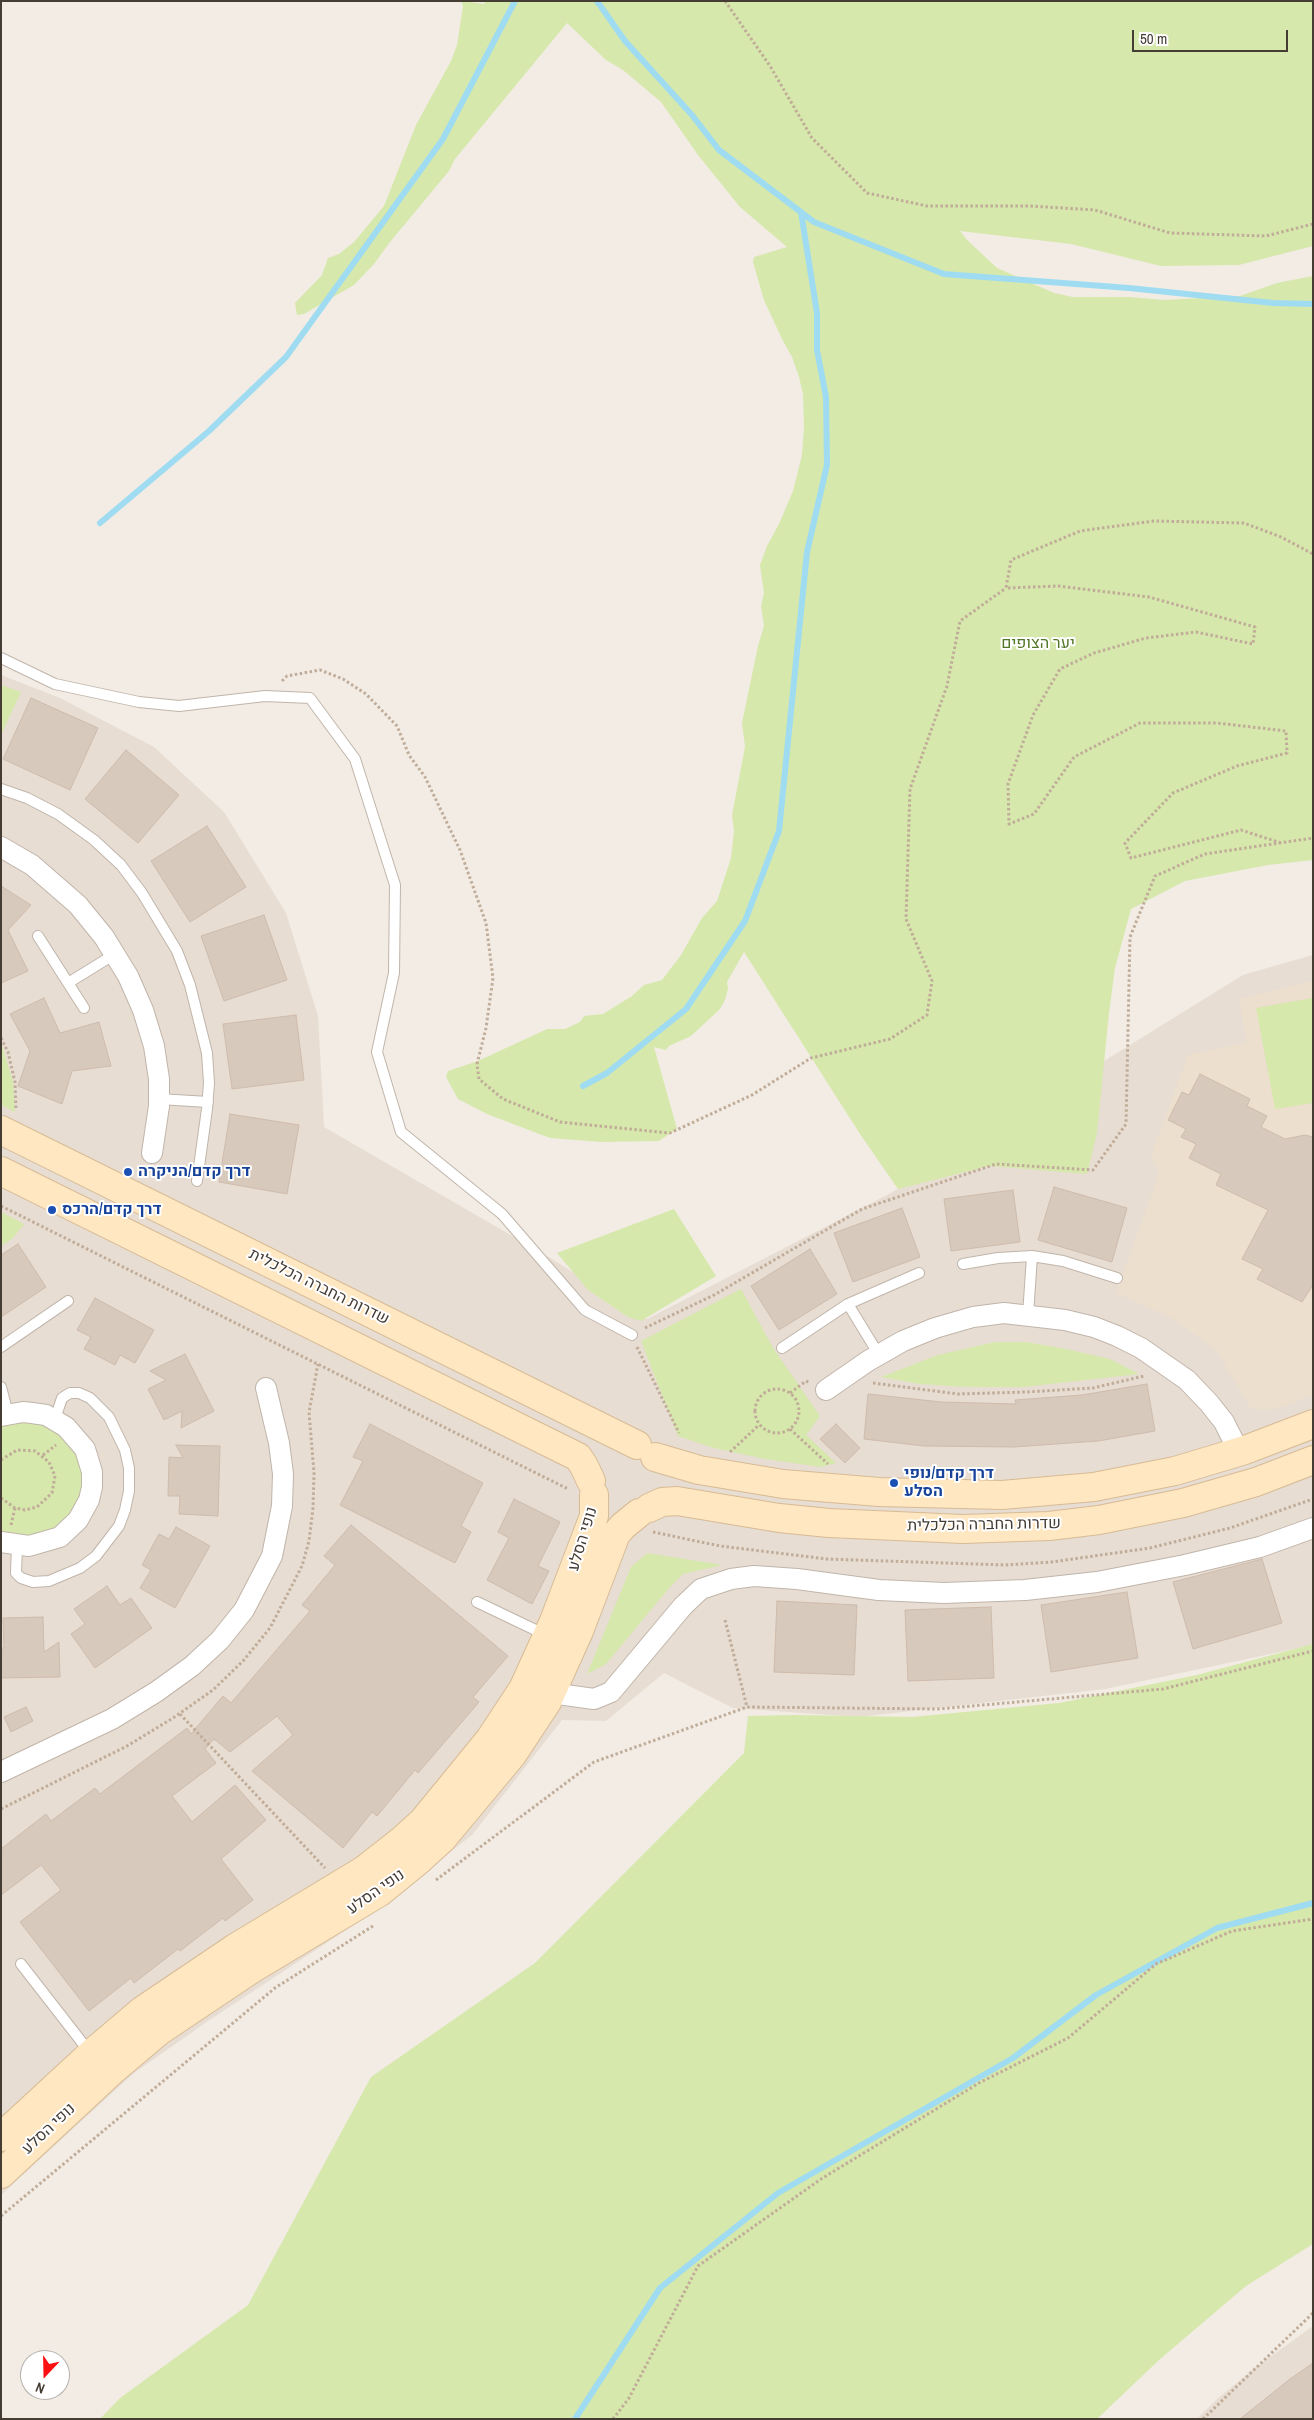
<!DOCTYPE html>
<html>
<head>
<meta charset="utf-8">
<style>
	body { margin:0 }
	#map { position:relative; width:1314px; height:2420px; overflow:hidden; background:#f2ece4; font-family:"Archivo Narrow",sans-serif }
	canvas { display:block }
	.frame { position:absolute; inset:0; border:2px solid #453c34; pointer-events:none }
	.north { position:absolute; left:20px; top:2350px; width:50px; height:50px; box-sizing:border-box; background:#fff; border:1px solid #b5b1ae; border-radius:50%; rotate:201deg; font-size:14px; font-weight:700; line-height:20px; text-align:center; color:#453c34 }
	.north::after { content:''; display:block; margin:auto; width:18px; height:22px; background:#fd1011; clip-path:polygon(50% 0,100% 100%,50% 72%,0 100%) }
	.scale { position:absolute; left:1132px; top:30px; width:156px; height:22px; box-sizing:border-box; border:2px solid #453c34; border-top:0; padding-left:6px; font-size:15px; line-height:18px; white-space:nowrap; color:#453c34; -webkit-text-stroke:4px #fff; paint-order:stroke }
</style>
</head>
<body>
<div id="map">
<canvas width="1314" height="2420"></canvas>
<div class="frame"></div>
<div class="north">N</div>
<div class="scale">50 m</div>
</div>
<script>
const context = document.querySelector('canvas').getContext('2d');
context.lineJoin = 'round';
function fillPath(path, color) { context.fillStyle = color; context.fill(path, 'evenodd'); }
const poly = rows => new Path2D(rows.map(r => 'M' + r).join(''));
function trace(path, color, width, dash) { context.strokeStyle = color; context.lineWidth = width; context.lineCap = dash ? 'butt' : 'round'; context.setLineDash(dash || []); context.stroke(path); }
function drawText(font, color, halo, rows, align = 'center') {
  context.font = font + ' "Archivo Narrow",Heebo,sans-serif'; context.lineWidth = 4; context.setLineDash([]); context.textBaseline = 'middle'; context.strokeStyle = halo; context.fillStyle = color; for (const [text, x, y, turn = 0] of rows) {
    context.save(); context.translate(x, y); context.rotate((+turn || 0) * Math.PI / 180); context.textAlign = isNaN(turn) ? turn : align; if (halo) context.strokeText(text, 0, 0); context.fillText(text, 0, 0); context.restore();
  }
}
const residential = poly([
	[1,675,60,698,154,747,224,812,286,913,318,1016,324,1127,552,1259,647,1319,891,1193,1243,975,1313,955,1313,1645,1105,1689,858,1717,733,1708,664,1673,606,1721,562,1720,472,1835,378,1909,208,2021,134,2073,1,2195],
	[1313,2326,1313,2419,1197,2419,1216,2400,1255,2368]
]);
const education = poly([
	[1313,981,1313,1395,1277,1409,1251,1409,1217,1351,1172,1318,1116,1293,1159,1174,1151,1156,1188,1055,1247,1043,1239,999]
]);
const green = poly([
	[461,1,484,4,486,1,1313,1,1313,246,1239,265,1161,266,1071,244,960,231,966,239,997,268,1054,293,1073,297,1129,297,1164,300,1240,296,1277,283,1313,276,1313,860,1268,865,1185,881,1131,909,1115,968,1109,1013,1097,1133,1087,1174,989,1166,898,1189,860,1134,744,952,727,982,728,989,725,1000,720,1009,691,1036,669,1046,666,1050,654,1047,677,1129,659,1141,601,1142,550,1138,487,1114,458,1099,446,1077,448,1071,478,1061,547,1029,565,1029,580,1022,584,1016,603,1014,632,996,644,985,662,980,681,955,702,918,717,901,731,858,734,831,732,815,745,747,742,723,758,646,764,626,761,606,764,593,760,565,767,546,779,524,793,491,802,455,804,427,803,394,799,377,792,357,782,339,764,300,753,262,754,257,787,247,740,207,698,155,661,102,623,70,606,60,567,23,455,159,449,171,390,242,374,264,354,285,304,314,297,315,295,303,322,275,328,258,339,254,354,242,384,206,416,125,451,61,457,45,463,6],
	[1,685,21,692,1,735],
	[1313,998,1313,1103,1275,1109,1256,1008],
	[1,1042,13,1082,15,1112,1,1105],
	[674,1209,716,1276,641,1321,628,1317,588,1290,557,1253],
	[1,1212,24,1224,12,1239,1,1246],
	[741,1289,773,1348,820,1416,806,1435,836,1463,821,1467,765,1459,714,1448,678,1436,641,1341],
	[995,1342,1026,1342,1066,1349,1110,1359,1139,1374,1024,1387,965,1387,920,1384,881,1377,938,1355],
	[31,1421,51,1427,72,1445,81,1463,83,1486,78,1506,56,1529,23,1538,1,1533,1,1425],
	[647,1553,722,1565,683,1574,670,1587,606,1664,587,1674,631,1567],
	[1313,1644,1313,2244,1246,2286,1159,2360,1097,2419,100,2419,120,2398,248,2305,371,2077,535,1963,744,1753,748,1716,793,1715,912,1717,1059,1703,1197,1675]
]);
const stream = poly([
	[597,1,625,41,692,115,719,150,814,222,944,274,1129,288,1273,303,1313,304],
	[100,523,209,431,286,357,443,139,515,1],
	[583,1086,607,1073,686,1009,745,921,779,831,807,552,827,465,826,397,817,350,817,313,801,212],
	[575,2419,660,2288,778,2193,1013,2058,1096,1995,1217,1928,1313,1903]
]);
const building = poly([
	[31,698,98,728,70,790,3,759,31,698],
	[126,750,179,795,138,843,85,799,126,750],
	[207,826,246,887,190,922,151,861,207,826],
	[1,886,31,905,8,930,28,971,1,983,1,886],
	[264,915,287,980,224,1001,201,936,264,915],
	[44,998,60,1033,99,1022,111,1066,72,1071,62,1104,18,1086,30,1051,10,1014,44,998],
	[296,1015,304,1080,232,1089,223,1024,296,1015],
	[1200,1074,1250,1099,1247,1106,1267,1116,1261,1127,1285,1139,1305,1135,1313,1137,1313,1285,1302,1302,1257,1279,1263,1269,1242,1259,1268,1210,1216,1185,1221,1174,1189,1158,1196,1144,1181,1137,1186,1129,1168,1120,1182,1092,1189,1095,1200,1074],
	[230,1114,299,1125,287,1194,219,1182,230,1114],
	[1054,1187,1127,1208,1112,1262,1038,1240,1054,1187],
	[1013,1190,1020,1242,951,1251,944,1199,1013,1190],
	[902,1208,920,1257,853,1282,834,1233,902,1208],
	[18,1244,46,1287,1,1317,1,1255,18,1244],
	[810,1249,837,1294,779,1330,751,1286,810,1249],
	[95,1298,154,1330,135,1363,120,1355,115,1365,84,1349,91,1337,77,1330,95,1298],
	[185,1354,214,1411,181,1428,182,1411,164,1420,148,1389,166,1380,150,1371,185,1354],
	[1147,1384,1155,1431,1098,1441,1014,1447,924,1446,864,1439,868,1394,941,1402,1016,1404,1015,1400,1082,1395,1147,1384],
	[370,1424,483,1483,461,1526,471,1532,455,1563,340,1505,363,1461,353,1457,370,1424],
	[836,1424,860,1448,845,1463,820,1439,836,1424],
	[176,1445,220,1446,218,1516,179,1514,180,1496,168,1496,169,1457,183,1458,176,1445],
	[514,1499,560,1522,538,1566,549,1571,532,1604,487,1580,509,1538,498,1532,514,1499],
	[351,1525,508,1656,473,1697,479,1702,418,1773,415,1770,377,1816,372,1812,343,1848,252,1771,293,1735,277,1716,230,1752,214,1739,205,1749,216,1763,172,1796,192,1822,235,1785,266,1820,221,1859,253,1900,225,1921,223,1918,180,1951,178,1949,134,1983,131,1978,89,2011,20,1922,61,1890,41,1865,1,1895,1,1849,46,1814,51,1821,95,1788,100,1794,187,1728,191,1734,223,1696,231,1703,310,1611,302,1605,335,1565,324,1556,351,1525],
	[176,1527,210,1546,175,1608,140,1588,151,1570,142,1565,159,1534,169,1539,176,1527],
	[1262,1559,1282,1623,1193,1649,1173,1582,1262,1559],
	[107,1586,120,1605,131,1598,152,1628,95,1668,71,1634,85,1624,74,1609,107,1586],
	[1127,1592,1138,1658,1051,1672,1041,1605,1127,1592],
	[777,1601,857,1605,854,1675,774,1672,777,1601],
	[991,1607,994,1678,908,1681,905,1610,991,1607],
	[43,1617,44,1652,59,1642,60,1677,1,1678,1,1648,4,1648,3,1618,43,1617],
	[26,1707,33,1721,11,1732,4,1717,26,1707],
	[1313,2363,1313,2419,1240,2419,1290,2379,1313,2363]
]);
const path = poly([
	[725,1,770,66,812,138,867,193,927,206,1030,206,1095,210,1170,233,1266,236,1313,224],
	[282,681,287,676,320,670,343,679,366,694,397,726,409,755,425,777,460,850,486,923,493,978,486,1028,477,1064,479,1079,503,1099,560,1122,670,1133,752,1095,811,1058,890,1039,927,1015,932,981,906,919,910,789,947,686,960,621,1006,588],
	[1281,843,1241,830,1131,858,1125,843,1173,793,1237,766,1287,753,1286,731,1217,723,1140,723,1074,757,1034,814,1009,824,1008,784,1033,715,1060,669,1094,653,1146,638,1196,632,1253,644,1255,627,1149,597,1058,586,1006,588,1011,560,1080,531,1154,521,1244,523,1281,537,1313,554],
	[1,1038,8,1052,15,1082,16,1110],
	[1,1206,568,1489],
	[645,1328,714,1295,862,1209,996,1164,1093,1170,1126,1124,1130,937,1155,876,1205,854,1313,838],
	[637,1347,679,1433],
	[873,1383,958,1394,1026,1392,1093,1388,1144,1376],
	'755 1411a22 22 0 1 1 44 0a22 22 0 1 1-44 0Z',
	[790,1393,806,1381,810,1383],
	[790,1429,828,1464],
	[730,1452,759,1425],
	[43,1455,56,1445],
	[1,1460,17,1450,35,1451,49,1462,55,1476,52,1493,37,1507,25,1510,15,1508,1,1498],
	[11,1525,15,1508],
	[653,1532,720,1546,827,1559,1005,1565,1052,1562,1150,1548,1230,1528,1313,1499],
	[725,1620,747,1707],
	[180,1714,325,1868],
	[1,1809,127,1746,173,1718,213,1690,243,1661,270,1628,302,1566,309,1541,313,1508,314,1473,309,1412,318,1364],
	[436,1880,594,1762,747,1707,938,1709,1163,1689,1313,1651],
	[1,2216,275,1988,373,1926],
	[613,2419,629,2398,698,2266,821,2179,979,2083,1068,2038,1156,1964,1232,1931,1313,1919],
	[1203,2419,1313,2313]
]);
const lane = poly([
	[1,658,55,684,139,702,179,706,265,696,310,698,355,759,395,885,394,973,377,1052,401,1132,502,1214,585,1310,632,1335],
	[1,789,27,798,58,814,94,840,121,865,142,893,177,951,190,985,207,1053,209,1083,207,1109,197,1181],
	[38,936,84,1008],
	[68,983,115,954],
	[159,1099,208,1102],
	[963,1264,998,1258,1032,1256,1063,1261,1117,1278],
	[848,1304,879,1355],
	[1028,1315,1032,1256],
	[1,1347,68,1301],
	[782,1348,848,1304,919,1273],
	[1,1387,8,1414],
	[17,1546,16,1573,21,1578,33,1582,49,1581,80,1568,96,1556,119,1526,125,1510,129,1491,129,1468,125,1450,109,1417,90,1398,79,1393,70,1393,62,1398,55,1419],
	[477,1602,546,1635],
	[21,1964,91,2054]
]);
const street = poly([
	[1,847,32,865,78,905,104,937,128,976,143,1010,154,1046,159,1079,159,1106,152,1153],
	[826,1390,868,1361,903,1341,935,1328,973,1317,1004,1313,1065,1320,1094,1327,1117,1336,1141,1348,1187,1380,1209,1403,1224,1422,1239,1452],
	[1,1416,23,1412,32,1413,46,1415,66,1427,85,1449,92,1472,92,1487,89,1500,78,1520,60,1537,29,1546,1,1542],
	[551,1693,594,1699,611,1692,683,1606,701,1589,731,1579,754,1576,797,1579,879,1590,944,1593,1025,1590,1097,1582,1185,1565,1260,1547,1313,1528],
	[1,1772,112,1719,156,1692,192,1666,220,1640,244,1610,272,1556,282,1506,283,1474,279,1443,266,1388]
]);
const secondary = poly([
	[1,1130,637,1445],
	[1,1171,578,1457,584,1466,591,1481],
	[655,1457,699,1470,783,1484,879,1492,1002,1495,1094,1487,1175,1471,1245,1450,1313,1424],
	[649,1508,662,1502,677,1501,779,1518,829,1523,963,1529,1049,1526,1099,1520,1183,1503,1256,1482,1313,1460],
	[1,2137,91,2054,143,2010,235,1948,364,1870,401,1841,423,1821,490,1739,523,1689,554,1621,594,1516,594,1495],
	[1,2174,114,2069,159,2031,250,1970,380,1892,418,1861,442,1839,512,1755,547,1702,579,1631,616,1534,623,1526,639,1513]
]);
const markers = [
	[128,1172,5,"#1a4fb4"],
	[52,1210,5,"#1a4fb4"],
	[894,1483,5,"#1a4fb4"]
];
const parkNames = [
	["יער הצופים",1038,644]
];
const transitNames = [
	["דרך קדם/הניקרה",138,1172],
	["דרך קדם/הרכס",62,1210],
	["דרך קדם/נופי",904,1474],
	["הסלע",904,1492]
];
const streetNames = [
	["שדרות החברה הכלכלית",319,1287,26],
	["שדרות החברה הכלכלית",984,1525,-1],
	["נופי הסלע",583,1539,-73],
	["נופי הסלע",376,1892,-35],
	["נופי הסלע",49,2129,-43]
];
fillPath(residential, '#e7ddd2');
fillPath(education, '#ecdfce');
fillPath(green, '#d6e8ac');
trace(stream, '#9fdcf1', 6);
fillPath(building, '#d7c9bc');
trace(building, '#cfbcad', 1);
trace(lane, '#c1b5aa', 12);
trace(street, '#c1b5aa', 22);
trace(secondary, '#d7bb95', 30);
trace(path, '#c0ac98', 3, [2.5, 2.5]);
trace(lane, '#fff', 10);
trace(street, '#fff', 20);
trace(secondary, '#ffe7c2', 28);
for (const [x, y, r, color] of markers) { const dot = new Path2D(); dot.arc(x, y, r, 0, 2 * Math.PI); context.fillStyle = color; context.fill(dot); trace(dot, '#fff', 2); }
drawText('16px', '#527727', '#fff', parkNames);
drawText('bold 16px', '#164399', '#fff', transitNames, 'left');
drawText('16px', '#453c34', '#fff', streetNames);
</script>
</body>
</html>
